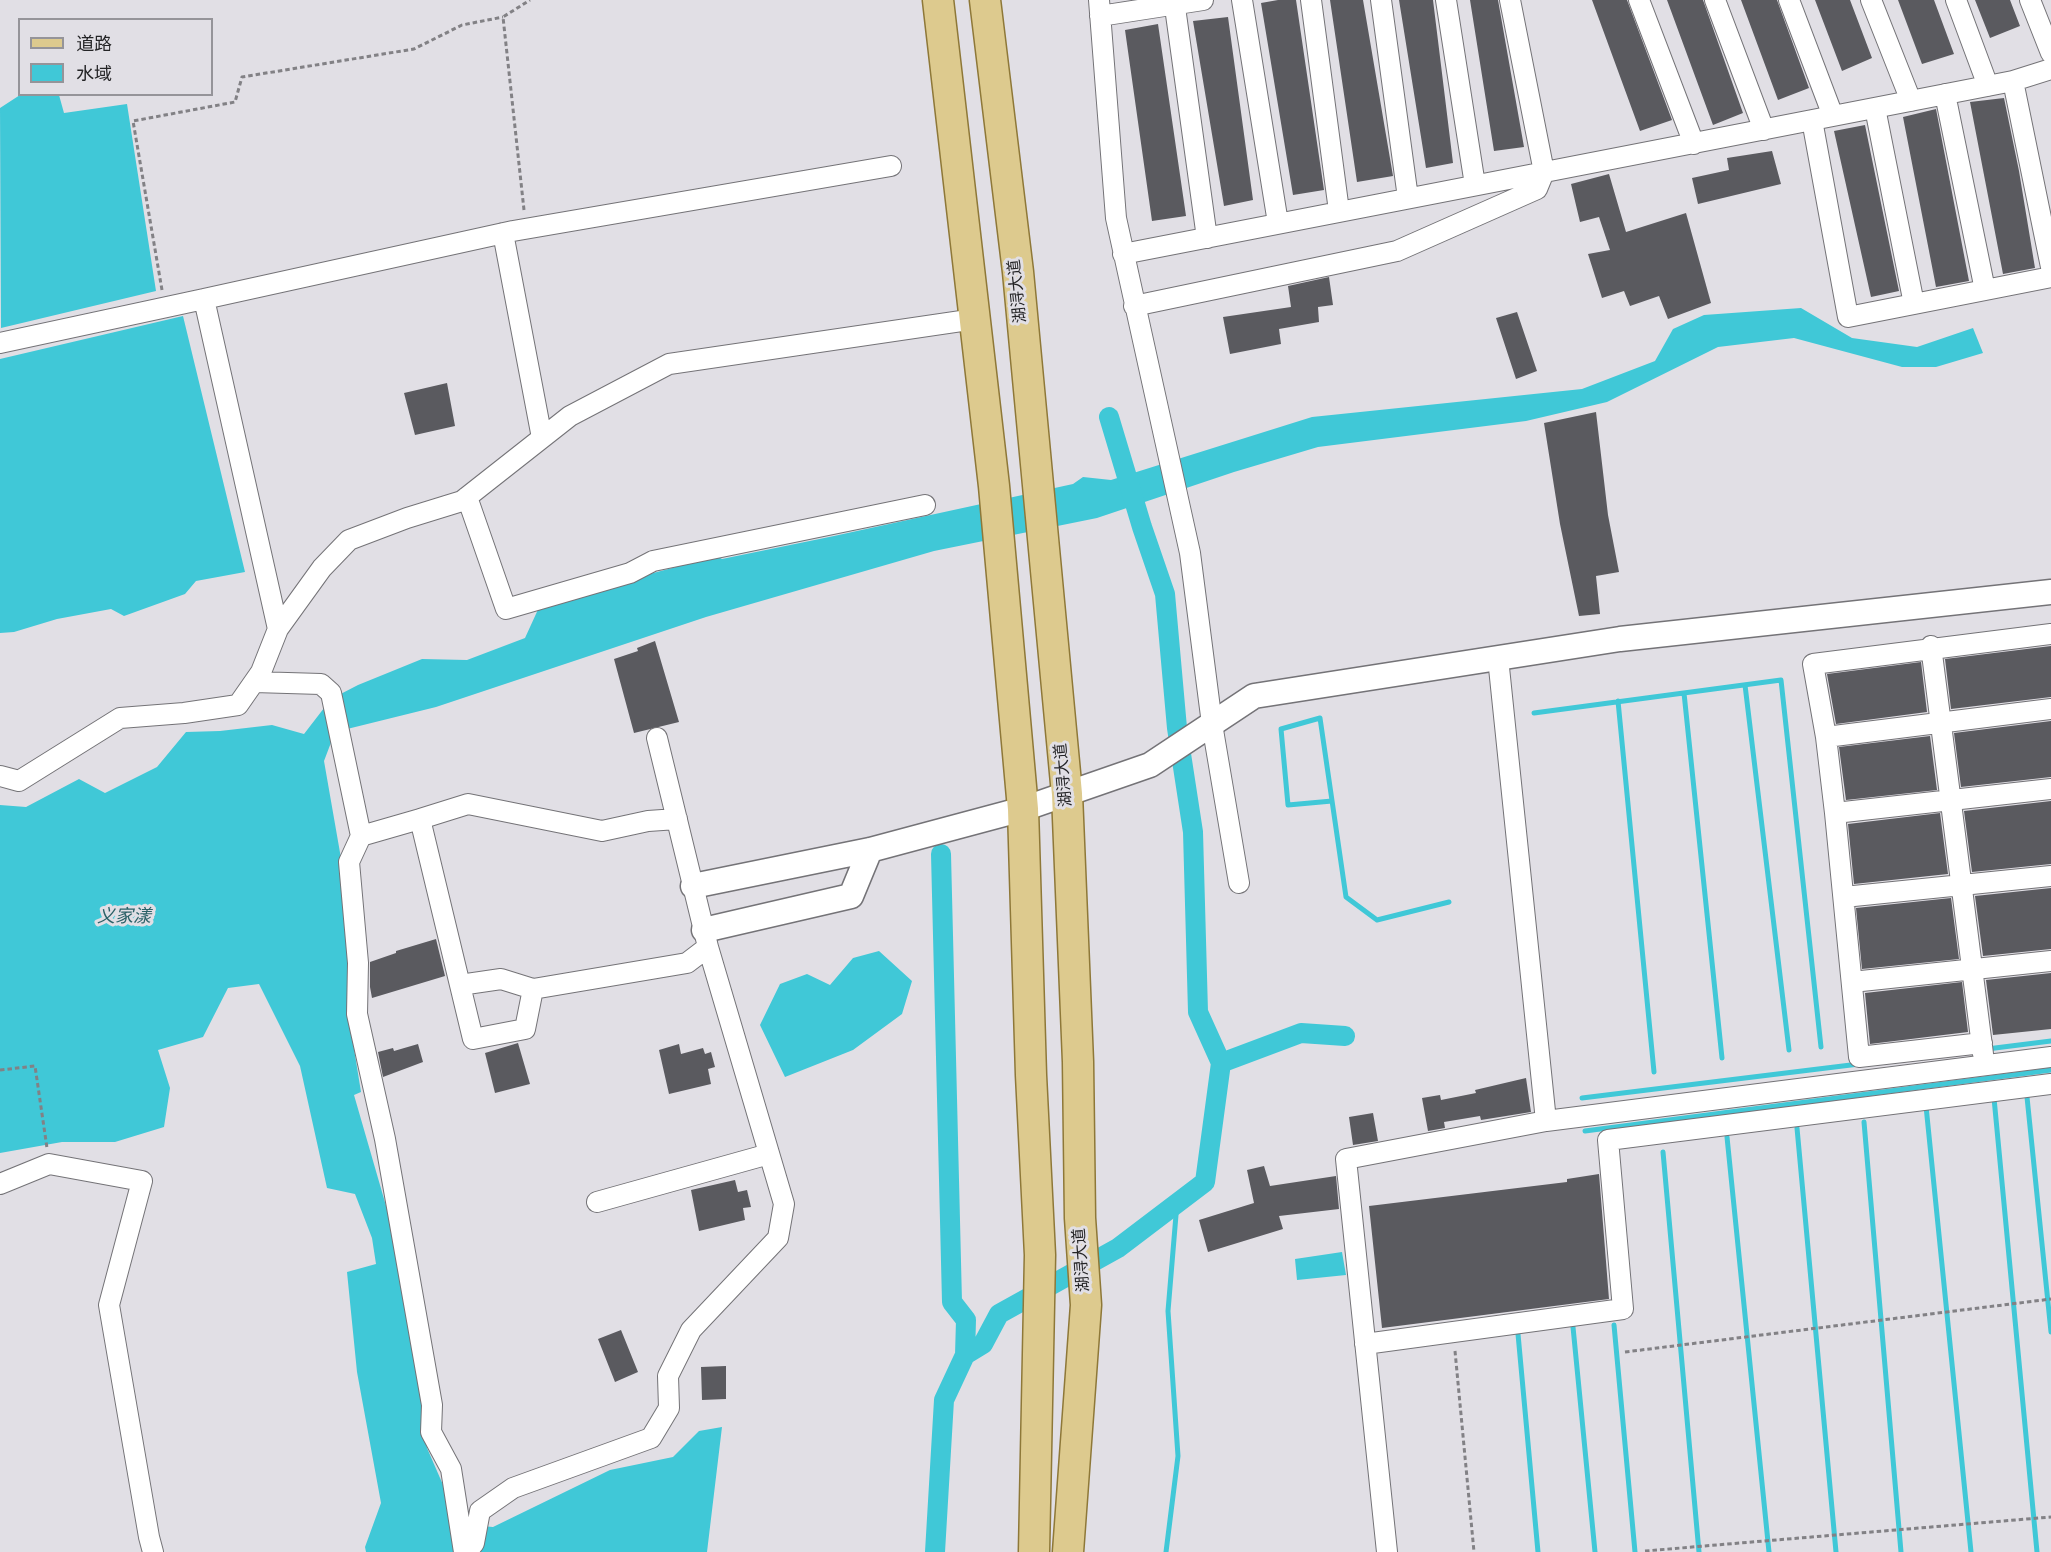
<!DOCTYPE html>
<html>
<head>
<meta charset="utf-8">
<style>
	body { margin:0 }
	#map { position:relative; width:2051px; height:1552px; overflow:hidden; background:#e1dfe5; font-family:Overpass,"Noto Sans SC",sans-serif }
	canvas { display:block }
	.legend { position:absolute; left:18px; top:18px; width:195px; height:78px; box-sizing:border-box; background:#e1dfe5; border:2px solid #959499; margin:0; padding:8px 10px; list-style:none; font-size:18px; color:#242426 }
	.legend li { display:flex; align-items:center; gap:12px; height:30px }
	.legend b { width:30px; border:2px solid #959499 }
</style>
</head>
<body>
<div id="map">
<canvas width="2051" height="1552"></canvas>
<ul class="legend">
<li><b style="height:8px;background:#ddca8e"></b>道路</li>
<li><b style="height:16px;background:#40c8d7"></b>水域</li>
</ul>
</div>
<script>
const context = document.querySelector('canvas').getContext('2d');
context.lineJoin = 'round';
function fillPath(path, color) { context.fillStyle = color; context.fill(path, 'evenodd'); }
const poly = rows => new Path2D(rows.map(r => 'M' + r).join(''));
function trace(path, color, width, dash) { context.strokeStyle = color; context.lineWidth = width; context.lineCap = dash ? 'butt' : 'round'; context.setLineDash(dash || []); context.stroke(path); }
function drawText(font, color, halo, rows, align = 'center') {
  context.font = font + ' Overpass,"Noto Sans SC",sans-serif'; context.lineWidth = 6; context.setLineDash([]); context.textBaseline = 'middle'; context.strokeStyle = halo; context.fillStyle = color; for (const [text, x, y, turn = 0] of rows) {
    context.save(); context.translate(x, y); context.rotate((+turn || 0) * Math.PI / 180); context.textAlign = isNaN(turn) ? turn : align; if (halo) context.strokeText(text, 0, 0); context.fillText(text, 0, 0); context.restore();
  }
}
const water = poly([
	[20,95,59,95,64,113,127,104,156,291,1,328,0,108],
	[1801,308,1852,338,1917,347,1973,328,1983,353,1936,367,1902,367,1794,338,1718,347,1607,402,1526,421,1318,447,1234,472,1097,518,934,551,706,617,436,707,335,732,324,761,342,864,350,939,349,1018,361,1092,354,1095,395,1237,418,1371,427,1448,460,1524,493,1527,610,1470,673,1457,699,1431,722,1427,707,1552,366,1552,365,1547,381,1503,357,1372,347,1272,376,1264,372,1238,355,1194,327,1188,300,1066,259,984,228,988,203,1037,158,1050,170,1088,164,1127,115,1142,62,1142,0,1153,0,805,26,807,79,779,105,793,157,767,186,732,220,731,272,725,304,734,331,699,358,685,422,659,467,660,525,638,541,603,717,556,722,559,834,536,1073,484,1083,477,1111,480,1312,417,1582,389,1655,361,1673,329,1704,315],
	[183,316,245,572,196,581,185,594,124,616,111,609,57,619,14,632,0,633,0,359],
	[879,951,912,981,902,1014,853,1050,785,1077,760,1025,780,984,807,974,830,985,853,958],
	[1342,1252,1346,1275,1297,1280,1295,1259]
]);
const stream = poly([
	[1745,685,1789,1050],
	[1684,693,1722,1058],
	[1618,701,1654,1072],
	[1534,713,1781,680,1821,1047],
	[1332,801,1288,805,1281,729,1320,718,1346,897,1377,920,1449,902],
	[1987,1049,2051,1041],
	[2027,1097,2051,1332],
	[1582,1098,1859,1064],
	[1994,1098,2037,1552],
	[1926,1106,1971,1552],
	[1864,1122,1901,1552],
	[1797,1128,1836,1552],
	[1585,1131,2051,1070],
	[1727,1137,1769,1552],
	[1663,1152,1699,1552],
	[1614,1325,1635,1552],
	[1573,1327,1595,1552],
	[1518,1334,1538,1552],
	[1166,1552,1178,1456,1168,1311,1177,1203]
]);
const canal = poly([
	[1109,417,1142,527,1165,594,1177,728,1193,832,1198,1012,1221,1063],
	[941,854,952,1302,966,1320,965,1355],
	[935,1552,944,1400,965,1355,983,1344,999,1314,1118,1248,1205,1182,1221,1063,1301,1033,1345,1036]
]);
const building = poly([
	[1278,0,1296,0,1324,190,1293,195,1261,3],
	[1330,0,1363,0,1393,176,1357,182],
	[1399,0,1433,0,1453,163,1426,168],
	[1470,0,1498,0,1524,147,1494,151],
	[1592,0,1627,0,1672,120,1640,131],
	[1667,0,1703,0,1743,113,1713,125],
	[1741,0,1777,0,1809,88,1778,100],
	[1815,0,1850,0,1872,58,1842,71],
	[1898,0,1934,0,1954,54,1922,64],
	[1975,0,2010,0,2020,26,1990,38],
	[1228,17,1253,200,1224,206,1193,21],
	[1158,24,1186,216,1152,221,1125,30],
	[2004,98,2019,171,2035,268,2003,274,1970,102],
	[1936,109,1969,281,1936,287,1903,117],
	[1865,125,1899,291,1871,297,1834,131],
	[1772,151,1781,184,1698,204,1692,178,1729,170,1727,158],
	[1609,174,1626,232,1686,213,1711,303,1668,319,1659,296,1630,306,1624,291,1602,298,1588,254,1610,250,1599,217,1580,222,1571,184],
	[1329,277,1333,305,1318,307,1319,322,1279,329,1281,344,1230,354,1223,317,1291,307,1288,286],
	[1517,312,1537,371,1516,379,1496,318],
	[447,383,455,426,415,435,404,393],
	[1596,412,1608,515,1619,572,1596,576,1600,614,1579,616,1560,524,1544,423],
	[655,641,679,722,634,733,614,659,638,651,637,648],
	[2051,646,2051,697,1951,709,1945,659],
	[1921,662,1927,712,1836,724,1827,674],
	[2051,721,2051,777,1961,787,1954,733],
	[1930,736,1937,790,1846,800,1839,747],
	[2051,801,2051,864,1972,872,1964,811],
	[1940,813,1948,874,1854,884,1848,824],
	[2051,888,2051,949,1983,956,1975,896],
	[1951,898,1959,959,1862,969,1856,908],
	[436,939,445,976,372,998,370,987,370,962,396,953,396,951],
	[2051,973,2051,1029,1993,1035,1986,980],
	[1962,982,1968,1032,1870,1044,1865,993],
	[518,1043,530,1084,495,1093,485,1053],
	[418,1044,423,1062,383,1077,378,1052,393,1048,394,1051],
	[679,1044,681,1054,703,1048,705,1054,711,1052,715,1067,708,1069,711,1084,669,1094,659,1050],
	[1526,1078,1531,1112,1481,1120,1480,1116,1444,1122,1445,1128,1428,1131,1422,1098,1440,1095,1441,1100,1476,1093,1475,1090],
	[1373,1113,1378,1141,1353,1145,1349,1117],
	[1264,1166,1270,1186,1336,1176,1339,1209,1279,1216,1283,1229,1208,1252,1199,1220,1254,1203,1247,1170],
	[1599,1174,1609,1299,1382,1328,1369,1206,1567,1182,1567,1179],
	[735,1180,738,1192,747,1190,751,1207,743,1208,745,1220,699,1231,691,1190],
	[621,1330,638,1372,615,1382,598,1339],
	[726,1366,726,1399,702,1400,701,1367]
]);
const path = poly([
	[524,210,503,17,530,0],
	[162,290,133,121,235,102,242,77,414,49,462,25,503,17],
	[0,1070,35,1066,47,1148],
	[1455,1351,1474,1552],
	[1625,1352,2051,1299],
	[1645,1551,2051,1517]
]);
const minor = poly([
	[1099,0,1116,218,1190,553,1212,724,1239,883],
	[1174,0,1207,238],
	[1242,0,1278,223],
	[1311,0,1339,211],
	[1381,0,1408,198],
	[1446,0,1475,185],
	[1639,0,1694,144],
	[1715,0,1764,130],
	[1789,0,1833,116],
	[1871,0,1911,101],
	[1956,0,1988,86],
	[2030,0,2051,53],
	[1100,16,1203,0],
	[2013,81,2051,267],
	[1945,94,1985,290],
	[1875,108,1914,304],
	[1812,120,1848,317,2051,277],
	[503,233,542,438],
	[1123,254,2013,81,2051,69],
	[204,299,513,231,891,166],
	[1134,306,1397,251,1537,189,1544,172,1510,0],
	[0,343,204,299,278,629],
	[467,497,506,609,630,573,653,561,925,505],
	[1931,646,1983,1054],
	[1498,658,1546,1121],
	[254,682,321,684,331,693,361,836,420,819],
	[1826,737,2051,709],
	[0,776,19,781,120,718,184,713,238,705,261,672,278,629,322,568,349,540,407,518,462,501,570,416,669,364,975,319],
	[1835,813,2051,789],
	[677,819,648,821,602,831,468,804,420,819,473,1039,525,1029,533,989,687,963,708,947],
	[361,836,349,862,358,963,357,1014,385,1139,432,1405,431,1432,451,1469,464,1552],
	[1844,897,2051,876],
	[1852,982,2051,961],
	[460,985,501,979,533,989],
	[1982,1043,1859,1057,1835,813,1826,737,1813,664,2051,634],
	[0,1184,49,1164,142,1181,109,1305,149,1537,153,1552],
	[597,1202,769,1154],
	[1365,1344,1623,1309,1608,1140,2051,1084],
	[467,1552,474,1543,480,1511,513,1488,651,1438,669,1408,668,1376,691,1330,778,1238,784,1204,708,947,657,738],
	[1387,1552,1346,1159,1546,1121,2051,1057]
]);
const tertiary = poly([
	[693,886,870,850,1023,809,1150,765,1254,696,1620,639,2051,592],
	[704,930,851,896,870,850]
]);
const primary = poly([
	[938,0,994,486,1023,809,1031,1075,1040,1255,1034,1552],
	[985,0,1018,272,1067,794,1078,1062,1080,1218,1086,1305,1068,1552]
]);
const streetNames = [
	["湖浔大道",1019,291,-96],
	["湖浔大道",1065,775,-95],
	["湖浔大道",1083,1260,-94]
];
const waterNames = [
	["义家漾",124,918]
];
fillPath(water, '#40c8d7');
trace(stream, '#40c8d7', 5);
trace(canal, '#40c8d7', 20);
fillPath(building, '#5a5a5f');
trace(minor, '#747377', 22);
trace(tertiary, '#747377', 27);
trace(primary, '#8e7838', 33);
trace(path, '#828185', 3, [4.5, 3]);
trace(minor, '#fff', 20);
trace(tertiary, '#fff', 24);
trace(primary, '#ddca8e', 30);
drawText('16px', '#242426', '#e1dfe5', streetNames);
drawText('italic 18px', '#2b6167', '#e1dfe5', waterNames);
</script>
</body>
</html>
